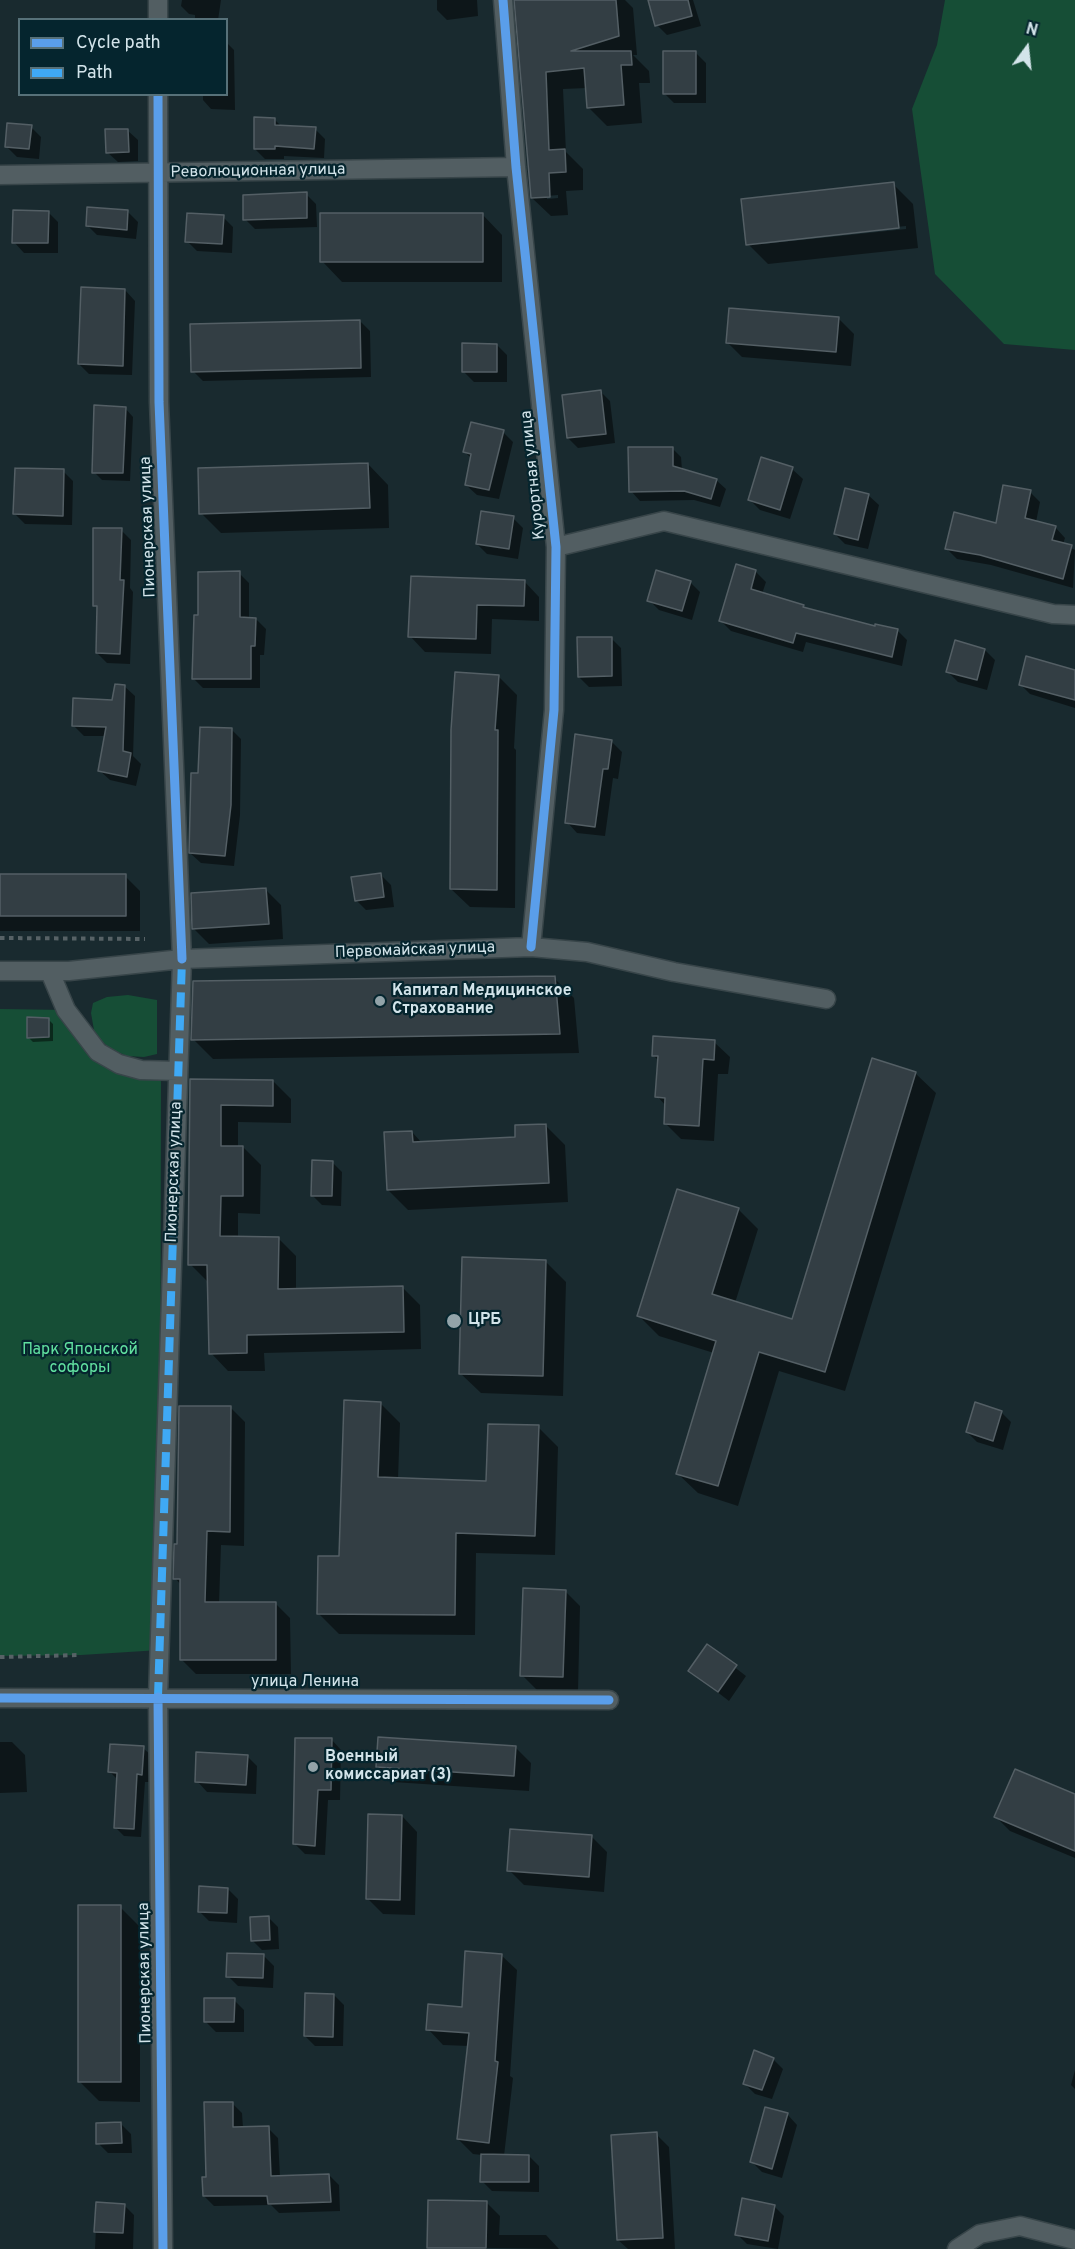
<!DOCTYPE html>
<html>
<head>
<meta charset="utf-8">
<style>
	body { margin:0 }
	#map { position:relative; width:1075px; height:2249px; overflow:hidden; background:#192a2f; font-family:Overpass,sans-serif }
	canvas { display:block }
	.legend { position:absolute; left:18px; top:18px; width:210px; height:78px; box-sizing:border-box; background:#05252e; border:2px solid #577179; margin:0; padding:8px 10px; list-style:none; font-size:18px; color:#d3e4ea }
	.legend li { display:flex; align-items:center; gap:12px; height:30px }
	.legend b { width:30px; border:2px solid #577179 }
	.north { position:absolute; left:997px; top:18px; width:60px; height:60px; -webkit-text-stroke:4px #05252e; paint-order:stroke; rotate:15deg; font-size:16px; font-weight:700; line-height:24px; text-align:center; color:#d3e4ea }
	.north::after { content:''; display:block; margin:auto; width:21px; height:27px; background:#d3e4ea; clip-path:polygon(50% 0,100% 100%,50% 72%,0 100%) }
</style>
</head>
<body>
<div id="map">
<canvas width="1075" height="2249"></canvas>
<ul class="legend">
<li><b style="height:8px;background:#5a9eea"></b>Cycle path</li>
<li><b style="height:8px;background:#3fa9f5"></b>Path</li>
</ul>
<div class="north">N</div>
</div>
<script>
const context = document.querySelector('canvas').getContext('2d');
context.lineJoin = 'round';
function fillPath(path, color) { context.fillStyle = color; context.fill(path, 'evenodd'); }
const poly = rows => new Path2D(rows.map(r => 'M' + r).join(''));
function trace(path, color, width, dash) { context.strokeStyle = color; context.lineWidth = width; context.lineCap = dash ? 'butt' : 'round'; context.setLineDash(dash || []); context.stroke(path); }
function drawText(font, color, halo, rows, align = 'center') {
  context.font = font + ' Overpass,sans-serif'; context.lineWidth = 4.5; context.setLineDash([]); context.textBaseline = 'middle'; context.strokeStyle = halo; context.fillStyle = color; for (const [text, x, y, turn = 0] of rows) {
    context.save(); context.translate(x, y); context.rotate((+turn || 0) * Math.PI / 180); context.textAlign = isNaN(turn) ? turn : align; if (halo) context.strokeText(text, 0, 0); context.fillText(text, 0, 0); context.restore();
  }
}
const green = poly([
	[945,0,1075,0,1075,350,1004,344,935,274,912,109,937,45],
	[128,995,157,1000,157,1054,144,1057,127,1056,111,1049,95,1036,91,1013,93,1003,107,997],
	[0,1009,66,1010,98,1052,161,1070,160,1650,81,1655,0,1656]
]);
const shadow = poly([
	[182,0,221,0,218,20,195,20,195,15,189,14,181,6],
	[437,0,477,0,478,16,447,20,437,10],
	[515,0,625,0,633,8,637,55,633,55,649,71,650,83,639,83,642,123,607,126,588,107,587,88,563,89,566,152,583,169,583,190,566,191,568,215,551,216,532,198],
	[558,195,558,198,547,199,547,196],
	[652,0,693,0,701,26,667,35,657,25],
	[226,42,234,50,235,110,211,109,203,100,203,94,226,94],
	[696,53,706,63,706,103,674,103,664,93],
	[274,119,282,127,315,129,325,139,324,158,284,156,284,159,265,159,255,149],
	[31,127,41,137,39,159,17,157,7,147],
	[127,130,138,140,138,161,118,162,107,152],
	[893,184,913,204,918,248,768,264,748,244],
	[906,226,906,229,763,244,763,241],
	[306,194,316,204,317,227,255,229,245,219],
	[48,212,58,222,58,253,24,253,14,242],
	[128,212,138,222,136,239,97,235,87,225],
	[482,214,502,235,502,282,342,282,322,261],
	[223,217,233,227,232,253,197,251,187,241],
	[125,290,135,301,132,375,89,374,79,364],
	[838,318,854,334,851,366,742,357,727,342],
	[360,321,370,331,371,377,203,381,193,371],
	[497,345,507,355,507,382,474,382,464,372],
	[600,391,610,401,615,443,578,448,568,438],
	[125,408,133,417,130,481,102,480,94,472],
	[503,432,513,442,499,499,477,495,466,485,472,459,465,452],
	[672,448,681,457,682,470,716,480,726,489,720,507,694,500,640,501,631,491],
	[368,464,388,485,389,528,221,533,201,513],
	[792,469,803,479,790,519,760,510,750,500],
	[63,471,73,481,72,525,25,524,15,514],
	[1030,492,1040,502,1036,522,1055,527,1065,538,1063,544,1075,550,1073,588,991,565,957,559,947,549,997,524],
	[868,495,879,505,868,549,845,544,835,534],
	[513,518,523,528,518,559,487,554,477,544],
	[121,530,131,540,130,588,133,592,130,664,107,663,97,653,98,609,95,605],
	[737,566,756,572,766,582,762,594,803,606,807,610,876,628,897,630,907,640,902,666,806,642,803,652,731,631,721,621],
	[239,573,249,583,249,619,256,619,266,629,264,655,260,655,260,688,203,688,193,678,199,616],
	[524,581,539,597,539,621,492,619,491,654,425,652,410,636],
	[690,582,700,592,692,620,659,610,649,600],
	[611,638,621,648,622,686,589,687,579,677],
	[985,650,995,660,987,690,958,682,948,672],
	[1075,672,1075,708,1030,694,1020,684],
	[498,676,517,695,514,748,516,750,515,908,470,907,451,889],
	[124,686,135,696,133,756,141,764,136,786,110,780,99,770,106,736,84,736,74,726,113,701],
	[231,729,241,739,240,815,234,866,201,863,190,853,200,775],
	[612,742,622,752,618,779,613,778,605,836,577,833,567,822],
	[381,875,391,885,394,907,366,910,356,900],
	[0,876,125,876,140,891,140,931,0,931],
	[266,890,281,905,283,939,209,944,193,928],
	[554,978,574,998,579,1053,213,1059,193,1039],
	[48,1019,53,1024,53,1041,33,1042,28,1037],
	[714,1042,730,1057,728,1074,718,1074,714,1141,681,1139,665,1123,666,1106,657,1096,659,1061,653,1055],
	[915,1073,936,1093,845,1391,779,1371,738,1506,698,1493,677,1473,714,1353,659,1336,639,1316,738,1209,758,1229,735,1303,793,1321],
	[192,1080,273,1081,291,1099,291,1123,238,1122,238,1147,243,1147,261,1165,260,1214,238,1213,238,1238,278,1238,296,1256,296,1290,402,1287,420,1305,421,1349,264,1353,265,1371,228,1371,211,1353,208,1282,190,1264],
	[545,1125,565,1145,568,1202,408,1210,388,1190,412,1132,422,1143,517,1138],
	[332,1162,342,1172,341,1206,322,1205,312,1195],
	[545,1261,566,1282,563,1396,481,1393,460,1373],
	[380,1403,400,1423,398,1479,488,1482,538,1427,558,1447,555,1555,476,1553,475,1635,339,1634,319,1614,340,1557],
	[231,1408,245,1422,244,1546,221,1545,219,1604,276,1604,290,1618,291,1674,196,1674,182,1660,181,1585,175,1578,178,1545],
	[1001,1412,1011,1422,1003,1450,977,1442,967,1432],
	[565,1591,580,1606,578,1692,537,1690,522,1675],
	[707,1646,746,1676,729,1701,690,1671],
	[331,1739,341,1750,340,1800,328,1800,325,1855,305,1854,295,1844],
	[0,1742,12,1742,25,1755,27,1792,0,1793],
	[143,1748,152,1756,150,1782,145,1782,141,1837,124,1836,115,1827,118,1780,110,1772],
	[516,1748,531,1763,529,1791,393,1782,377,1767],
	[247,1756,257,1766,256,1794,207,1792,197,1781],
	[1075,1796,1075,1858,1010,1831,996,1817],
	[402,1816,417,1832,415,1915,383,1914,367,1898],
	[592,1837,607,1852,604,1892,524,1885,509,1870],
	[228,1889,238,1899,237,1923,209,1921,199,1911],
	[120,1907,140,1927,140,2102,99,2101,79,2081],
	[268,1917,278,1927,279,1949,262,1950,252,1940],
	[501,1955,517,1970,510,2076,513,2078,504,2156,529,2156,539,2166,539,2192,492,2191,482,2181,482,2155,473,2154,458,2139,469,2046,443,2045,428,2029,463,2008],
	[264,1956,274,1966,273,1988,238,1986,228,1976],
	[334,1995,344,2005,343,2046,315,2046,305,2036],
	[234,2000,244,2010,244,2032,216,2032,206,2022],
	[773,2059,783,2069,772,2099,755,2094,745,2084],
	[1075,2070,1075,2089,1071,2085],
	[232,2103,242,2113,243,2128,268,2128,278,2138,280,2177,329,2175,339,2185,340,2211,279,2213,271,2205,214,2206,204,2196],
	[787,2114,797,2125,782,2178,762,2172,752,2162],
	[121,2124,131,2134,132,2153,108,2153,98,2143],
	[656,2134,669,2147,675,2249,628,2249,618,2240],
	[487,2203,500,2216,499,2235,546,2235,559,2249,429,2247],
	[97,2204,124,2205,134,2215,133,2249,95,2249],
	[774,2206,784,2216,778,2249,747,2244,737,2234]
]);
const building = poly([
	[514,0,616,0,619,36,571,51,631,51,632,65,621,65,624,105,587,108,584,68,546,72,549,150,565,149,566,172,549,173,550,197,531,198,514,0],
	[648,0,688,0,692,16,655,26,648,0],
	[663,51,696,51,696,94,663,94,663,51],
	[254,117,275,118,275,125,316,127,314,149,275,146,275,149,254,149,254,117],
	[7,123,32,125,29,149,5,147,7,123],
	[105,129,128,129,129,152,106,153,105,129],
	[894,182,899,228,746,245,741,199,894,182],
	[307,192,307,218,243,220,243,195,307,192],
	[87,207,128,210,127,230,86,226,87,207],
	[13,210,49,211,48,243,12,243,13,210],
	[187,213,224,215,222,244,185,242,187,213],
	[320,213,483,213,483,262,320,262,320,213],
	[81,287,125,289,123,366,78,364,81,287],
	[729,308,839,317,836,352,726,343,729,308],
	[360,320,361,368,191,372,190,324,360,320],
	[462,343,497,344,497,372,462,372,462,343],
	[601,390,606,434,567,438,562,395,601,390],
	[94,405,126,407,123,473,92,473,94,405],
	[471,422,504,430,489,490,465,485,471,454,463,452,471,422],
	[628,447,673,447,673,466,717,479,711,499,684,491,629,492,628,447],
	[761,457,793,467,780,510,748,500,761,457],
	[368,463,370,508,199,514,198,468,368,463],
	[15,468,64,469,63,516,13,514,15,468],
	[1003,485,1031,490,1025,518,1056,526,1052,540,1072,545,1063,579,980,555,945,549,954,512,996,523,1003,485],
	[845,488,869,494,858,540,834,534,845,488],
	[481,511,514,516,509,549,476,544,481,511],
	[93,528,122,528,120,580,124,580,120,654,96,653,97,606,93,606,93,528],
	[736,564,756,570,751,589,804,605,803,607,875,626,875,624,898,629,892,657,796,633,793,643,719,621,736,564],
	[656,570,691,581,682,611,647,601,656,570],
	[240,571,240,617,256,618,255,646,251,646,251,679,192,679,194,615,198,615,198,572,240,571],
	[411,576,525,580,524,606,477,605,476,639,408,637,411,576],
	[577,637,612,637,612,676,578,677,577,637],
	[955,640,985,649,977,680,946,672,955,640],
	[1026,656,1075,670,1075,700,1019,685,1026,656],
	[455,672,499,675,495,730,498,730,497,890,450,889,451,730,455,672],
	[115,684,125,685,123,751,131,753,127,777,98,771,106,727,72,726,73,698,112,700,115,684],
	[200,727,232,728,231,805,225,856,189,853,191,773,198,773,200,727],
	[575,734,612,740,608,769,603,769,595,827,565,823,575,734],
	[381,873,384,897,355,901,351,877,381,873],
	[0,874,126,874,126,916,0,916,0,874],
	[266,888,269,924,192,929,191,893,266,888],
	[555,976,560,1034,191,1040,193,981,555,976],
	[27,1017,49,1018,49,1037,27,1038,27,1017],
	[653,1036,715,1040,714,1060,703,1059,699,1126,664,1124,665,1098,655,1097,658,1056,652,1056,653,1036],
	[872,1058,916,1072,825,1372,759,1352,718,1486,676,1474,716,1341,637,1316,677,1189,739,1208,712,1294,792,1319,872,1058],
	[190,1079,273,1080,273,1106,221,1105,221,1146,243,1146,243,1196,221,1196,220,1236,279,1237,278,1289,403,1286,404,1332,247,1335,247,1353,209,1354,207,1265,188,1265,190,1079],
	[546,1124,549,1183,387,1190,384,1132,412,1131,413,1142,515,1137,515,1125,546,1124],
	[312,1160,333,1161,332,1196,311,1196,312,1160],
	[462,1257,546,1260,543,1376,459,1374,462,1257],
	[344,1400,381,1402,378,1477,486,1481,488,1424,539,1425,535,1536,456,1533,455,1615,317,1614,318,1556,339,1556,344,1400],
	[975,1402,1002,1411,993,1441,966,1432,975,1402],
	[179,1406,231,1406,230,1532,207,1531,205,1602,276,1602,276,1660,180,1660,180,1579,173,1579,174,1544,177,1544,179,1406],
	[523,1588,566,1590,563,1677,520,1676,523,1588],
	[707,1644,737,1665,718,1692,688,1671,707,1644],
	[378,1737,516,1746,514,1776,376,1767,378,1737],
	[295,1738,332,1738,331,1790,318,1790,315,1846,293,1844,295,1738],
	[110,1744,144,1746,142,1775,137,1774,134,1829,114,1828,117,1773,108,1772,110,1744],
	[196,1752,248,1755,246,1785,195,1782,196,1752],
	[1015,1769,1075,1794,1075,1851,994,1817,1015,1769],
	[368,1814,402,1815,400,1900,366,1899,368,1814],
	[510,1829,592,1835,589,1877,507,1871,510,1829],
	[199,1886,228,1888,227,1913,198,1912,199,1886],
	[78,1905,121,1905,121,2082,78,2082,78,1905],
	[269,1916,270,1940,251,1941,250,1917,269,1916],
	[465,1951,502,1954,495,2061,498,2062,489,2143,457,2139,469,2033,426,2030,428,2004,462,2007,465,1951],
	[227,1953,264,1954,263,1978,226,1977,227,1953],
	[305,1993,334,1994,333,2037,304,2036,305,1993],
	[204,1998,235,1998,234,2022,204,2022,204,1998],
	[754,2050,774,2058,762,2090,743,2084,754,2050],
	[204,2102,233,2102,233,2127,269,2126,271,2176,329,2174,331,2202,268,2204,267,2196,203,2196,202,2177,206,2177,204,2102],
	[765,2107,788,2113,772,2169,750,2162,765,2107],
	[121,2122,122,2143,96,2144,96,2123,121,2122],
	[657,2132,663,2238,617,2240,611,2135,657,2132],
	[481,2154,529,2155,529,2182,480,2182,481,2154],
	[742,2198,775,2205,768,2241,735,2235,742,2198],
	[428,2200,487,2201,486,2248,427,2248,428,2200],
	[96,2202,125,2204,123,2233,94,2232,96,2202]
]);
const path = poly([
	[0,938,145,939],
	[0,1657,81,1655]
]);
const street = poly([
	[503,0,516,167,556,547,554,710,531,947],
	[158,20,158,0],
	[158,94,159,402,182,959,158,1697,163,2249],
	[0,175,516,167],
	[556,547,664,521,1053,614,1075,615],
	[0,971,69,971,182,959,531,947,587,952,674,972,826,999],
	[50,972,66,1010,98,1052,119,1064,141,1070,178,1071],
	[0,1698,609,1700],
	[957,2249,980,2234,1020,2226,1075,2240]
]);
const quiet = poly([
	[158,1697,182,959]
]);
const cycleway = poly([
	[503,0,516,167,556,547,554,710,531,947],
	[158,94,159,402,182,959],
	[158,1697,163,2249],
	[0,1698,609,1700]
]);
const markers = [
	[380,1001,6,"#92a3a9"],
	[454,1321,8,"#92a3a9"],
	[313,1767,6,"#92a3a9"]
];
const streetNames = [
	["Революционная улица",258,172,-1],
	["Курортная улица",534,475,-96],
	["Пионерская улица",149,527,-92],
	["Первомайская улица",415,951,-2],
	["Пионерская улица",175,1172,-88],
	["улица Ленина",305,1683],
	["Пионерская улица",146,1973,-91]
];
const poiNames = [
	["Капитал Медицинское",392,992],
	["Страхование",392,1010],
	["ЦРБ",468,1321],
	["Военный",325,1758],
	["комиссариат (3)",325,1776]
];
const parkNames = [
	["Парк Японской",80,1351],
	["софоры",80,1369]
];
fillPath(green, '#164e36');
fillPath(shadow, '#0007');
fillPath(building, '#333e44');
trace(building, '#545f65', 1.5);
trace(street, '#384549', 21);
trace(path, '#576266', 4, [4.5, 4.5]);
trace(street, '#525e62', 18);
trace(quiet, '#3fa9f5', 8, [15, 8]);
trace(cycleway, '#5a9eea', 9);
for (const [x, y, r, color] of markers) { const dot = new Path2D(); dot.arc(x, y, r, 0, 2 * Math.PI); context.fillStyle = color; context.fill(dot); trace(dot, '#05252e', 2); }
drawText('16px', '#d3e4ea', '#05252e', streetNames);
drawText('bold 16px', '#d3e4ea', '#05252e', poiNames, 'left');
drawText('16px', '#61e1a0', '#05252e', parkNames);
</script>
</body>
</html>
